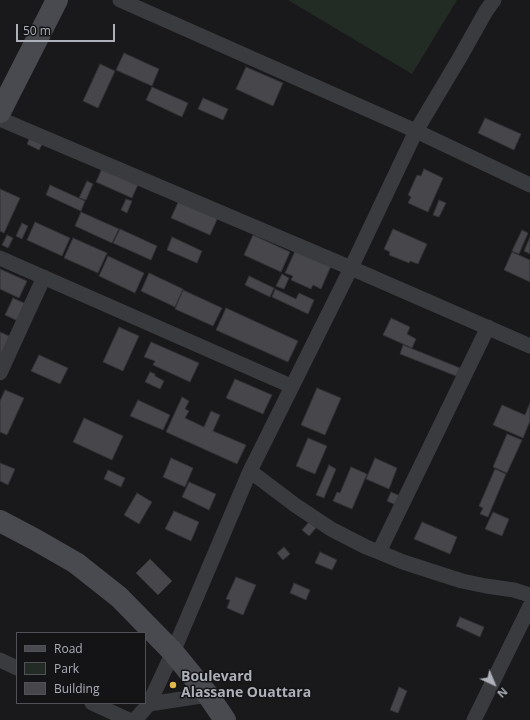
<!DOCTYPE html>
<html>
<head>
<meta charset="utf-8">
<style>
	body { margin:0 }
	#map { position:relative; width:530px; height:720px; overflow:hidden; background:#19191b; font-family:"Open Sans",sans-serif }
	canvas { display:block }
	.legend { position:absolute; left:16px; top:632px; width:130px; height:72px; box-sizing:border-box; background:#141416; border:1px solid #515257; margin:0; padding:5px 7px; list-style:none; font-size:12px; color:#adb0b9 }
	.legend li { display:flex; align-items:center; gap:8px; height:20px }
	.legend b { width:20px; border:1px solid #515257 }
	.north { position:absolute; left:474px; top:664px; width:40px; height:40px; -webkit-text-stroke:3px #141416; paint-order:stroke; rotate:136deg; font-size:11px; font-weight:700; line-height:16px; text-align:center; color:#adb0b9 }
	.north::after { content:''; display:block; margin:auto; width:14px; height:18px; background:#adb0b9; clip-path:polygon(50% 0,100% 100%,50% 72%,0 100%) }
	.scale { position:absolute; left:16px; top:24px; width:99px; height:18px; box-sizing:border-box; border:2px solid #adb0b9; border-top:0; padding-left:5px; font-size:12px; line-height:14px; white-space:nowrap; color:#adb0b9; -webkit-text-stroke:3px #141416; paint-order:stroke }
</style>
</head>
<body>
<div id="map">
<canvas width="530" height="720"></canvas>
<ul class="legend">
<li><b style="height:5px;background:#494a4f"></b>Road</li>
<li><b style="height:11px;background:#232b25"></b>Park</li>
<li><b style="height:11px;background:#46464b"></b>Building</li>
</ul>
<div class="north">N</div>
<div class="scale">50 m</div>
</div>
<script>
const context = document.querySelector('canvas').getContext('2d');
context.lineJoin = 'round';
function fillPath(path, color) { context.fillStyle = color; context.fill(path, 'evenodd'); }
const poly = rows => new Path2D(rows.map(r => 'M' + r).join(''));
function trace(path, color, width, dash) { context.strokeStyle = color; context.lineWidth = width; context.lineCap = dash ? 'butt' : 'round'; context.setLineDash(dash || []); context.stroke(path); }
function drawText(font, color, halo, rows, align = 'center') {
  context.font = font + ' "Open Sans",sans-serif'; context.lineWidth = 3; context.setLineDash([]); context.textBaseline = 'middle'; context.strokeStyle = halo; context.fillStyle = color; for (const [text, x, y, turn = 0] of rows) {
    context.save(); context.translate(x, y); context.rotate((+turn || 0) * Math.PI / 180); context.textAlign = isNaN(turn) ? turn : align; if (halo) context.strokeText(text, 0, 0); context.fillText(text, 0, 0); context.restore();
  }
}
const green = poly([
	[288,0,457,0,412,74]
]);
const building = poly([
	[124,53,159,69,152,86,116,70,124,53],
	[100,64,115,71,98,108,83,101,100,64],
	[246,67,283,83,273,106,236,89,246,67],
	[152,87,188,103,182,117,146,100,152,87],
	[203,98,228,109,223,120,198,109,203,98],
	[485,118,521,134,514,150,478,133,485,118],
	[31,135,44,141,39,150,27,144,31,135],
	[104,164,140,180,132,198,96,182,104,164],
	[424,169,443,178,428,212,408,203,411,197,408,195,417,175,421,176,424,169],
	[87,181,93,184,86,200,79,198,87,181],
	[50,185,85,201,81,211,46,195,50,185],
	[0,189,20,198,4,233,0,231,0,189],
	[180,198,219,215,210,235,171,218,180,198],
	[126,199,132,201,127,213,121,210,126,199],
	[439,200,446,203,439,217,433,215,439,200],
	[81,212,119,229,112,243,75,226,81,212],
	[35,222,70,238,62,256,27,240,35,222],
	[22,223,28,226,22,239,16,236,22,223],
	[120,229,157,246,151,260,113,243,120,229],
	[393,229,427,244,418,264,410,261,409,263,389,255,390,252,384,249,393,229],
	[522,230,528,233,519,254,512,251,522,230],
	[7,235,13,238,8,248,2,245,7,235],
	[253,235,290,252,281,272,244,255,253,235],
	[172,237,202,251,197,263,167,250,172,237],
	[530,237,530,254,524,251,530,237],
	[73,238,107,253,98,273,64,258,73,238],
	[296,249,331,266,321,289,313,285,311,289,291,280,293,276,285,273,296,249],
	[512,252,530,260,530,282,504,270,512,252],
	[108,256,144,273,135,293,99,276,108,256],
	[0,269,27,281,19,298,0,289,0,269],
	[149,273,183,289,175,307,141,291,149,273],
	[282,274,289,278,284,289,276,286,282,274],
	[249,276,274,288,270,297,245,285,249,276],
	[275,289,296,299,299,293,314,300,308,314,272,297,275,289],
	[183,290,222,308,213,326,175,309,183,290],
	[13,298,26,304,18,321,5,315,13,298],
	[226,308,298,341,288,362,216,330,226,308],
	[391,318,410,327,407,334,416,339,412,348,383,335,391,318],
	[119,327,139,336,123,371,103,362,119,327],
	[0,332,11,337,2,356,0,355,0,332],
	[151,342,199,363,190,382,153,365,155,361,144,357,151,342],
	[403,345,460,368,456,376,400,354,403,345],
	[39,355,68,368,60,384,31,371,39,355],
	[150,372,155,374,155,376,164,381,160,389,145,382,150,372],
	[235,379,272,395,263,414,226,398,235,379],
	[317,388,341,398,325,435,301,425,317,388],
	[5,390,24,398,7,435,0,432,0,401,5,390],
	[182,397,189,401,185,409,189,411,185,418,204,427,211,411,220,415,213,431,246,445,237,464,166,432,182,397],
	[138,400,170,415,163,430,130,416,138,400],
	[530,403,530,421,523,438,493,425,502,405,525,415,530,403],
	[84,418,123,436,112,460,73,442,84,418],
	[507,434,522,440,507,473,493,467,507,434],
	[308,438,327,446,315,474,296,466,308,438],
	[171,458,193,468,185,487,163,477,171,458],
	[375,458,397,468,389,489,366,479,375,458],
	[0,463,15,469,8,485,0,481,0,463],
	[329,465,336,469,324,498,316,495,329,465],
	[351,467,367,474,352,509,333,501,337,492,340,493,351,467],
	[495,469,506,474,488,517,480,514,483,508,479,506,495,469],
	[108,470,125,478,121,487,104,479,108,470],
	[189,482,216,494,209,510,182,497,189,482],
	[391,492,400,496,396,505,387,501,391,492],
	[137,493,152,502,139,524,124,515,137,493],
	[174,511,199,522,191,541,165,529,174,511],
	[493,512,509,519,502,536,485,529,493,512],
	[309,522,316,528,309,536,302,530,309,522],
	[422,522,457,537,450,554,414,539,422,522],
	[284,547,290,554,283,560,277,553,284,547],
	[320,552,337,560,332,570,315,563,320,552],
	[150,559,172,581,158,595,136,573,150,559],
	[236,577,256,585,243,615,227,608,230,600,226,599,236,577],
	[294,583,310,590,306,600,290,593,294,583],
	[460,617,484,627,480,637,456,626,460,617],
	[399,687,407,691,398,713,390,710,399,687]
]);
const street = poly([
	[120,0,416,131,530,185],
	[0,119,351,268,530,346],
	[0,258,291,386],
	[0,373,44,277],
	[250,471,295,505,331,529,366,547,379,552,488,327],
	[379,552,403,562,462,581,486,586,514,590,530,595],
	[0,660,17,668],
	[92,703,129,720],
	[149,704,208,695],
	[135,720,149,704,173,652,250,471,351,268,416,131,459,59,486,11,494,0],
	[474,720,530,606]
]);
const secondary = poly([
	[0,112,57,0],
	[0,521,36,540,76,563,119,597,173,652,208,695,225,720]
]);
const markers = [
	[173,685,4,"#e1b74b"]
];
const poiNames = [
	["Boulevard",181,677],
	["Alassane Ouattara",181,693]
];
fillPath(green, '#232b25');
fillPath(building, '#46464b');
trace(building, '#333337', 1);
trace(street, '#3a3b3f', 15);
trace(secondary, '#494a4f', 22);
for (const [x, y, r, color] of markers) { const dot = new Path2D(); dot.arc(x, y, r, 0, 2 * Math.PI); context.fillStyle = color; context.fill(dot); trace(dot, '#141416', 1.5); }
drawText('bold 14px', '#adb0b9', '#141416', poiNames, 'left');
</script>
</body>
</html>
